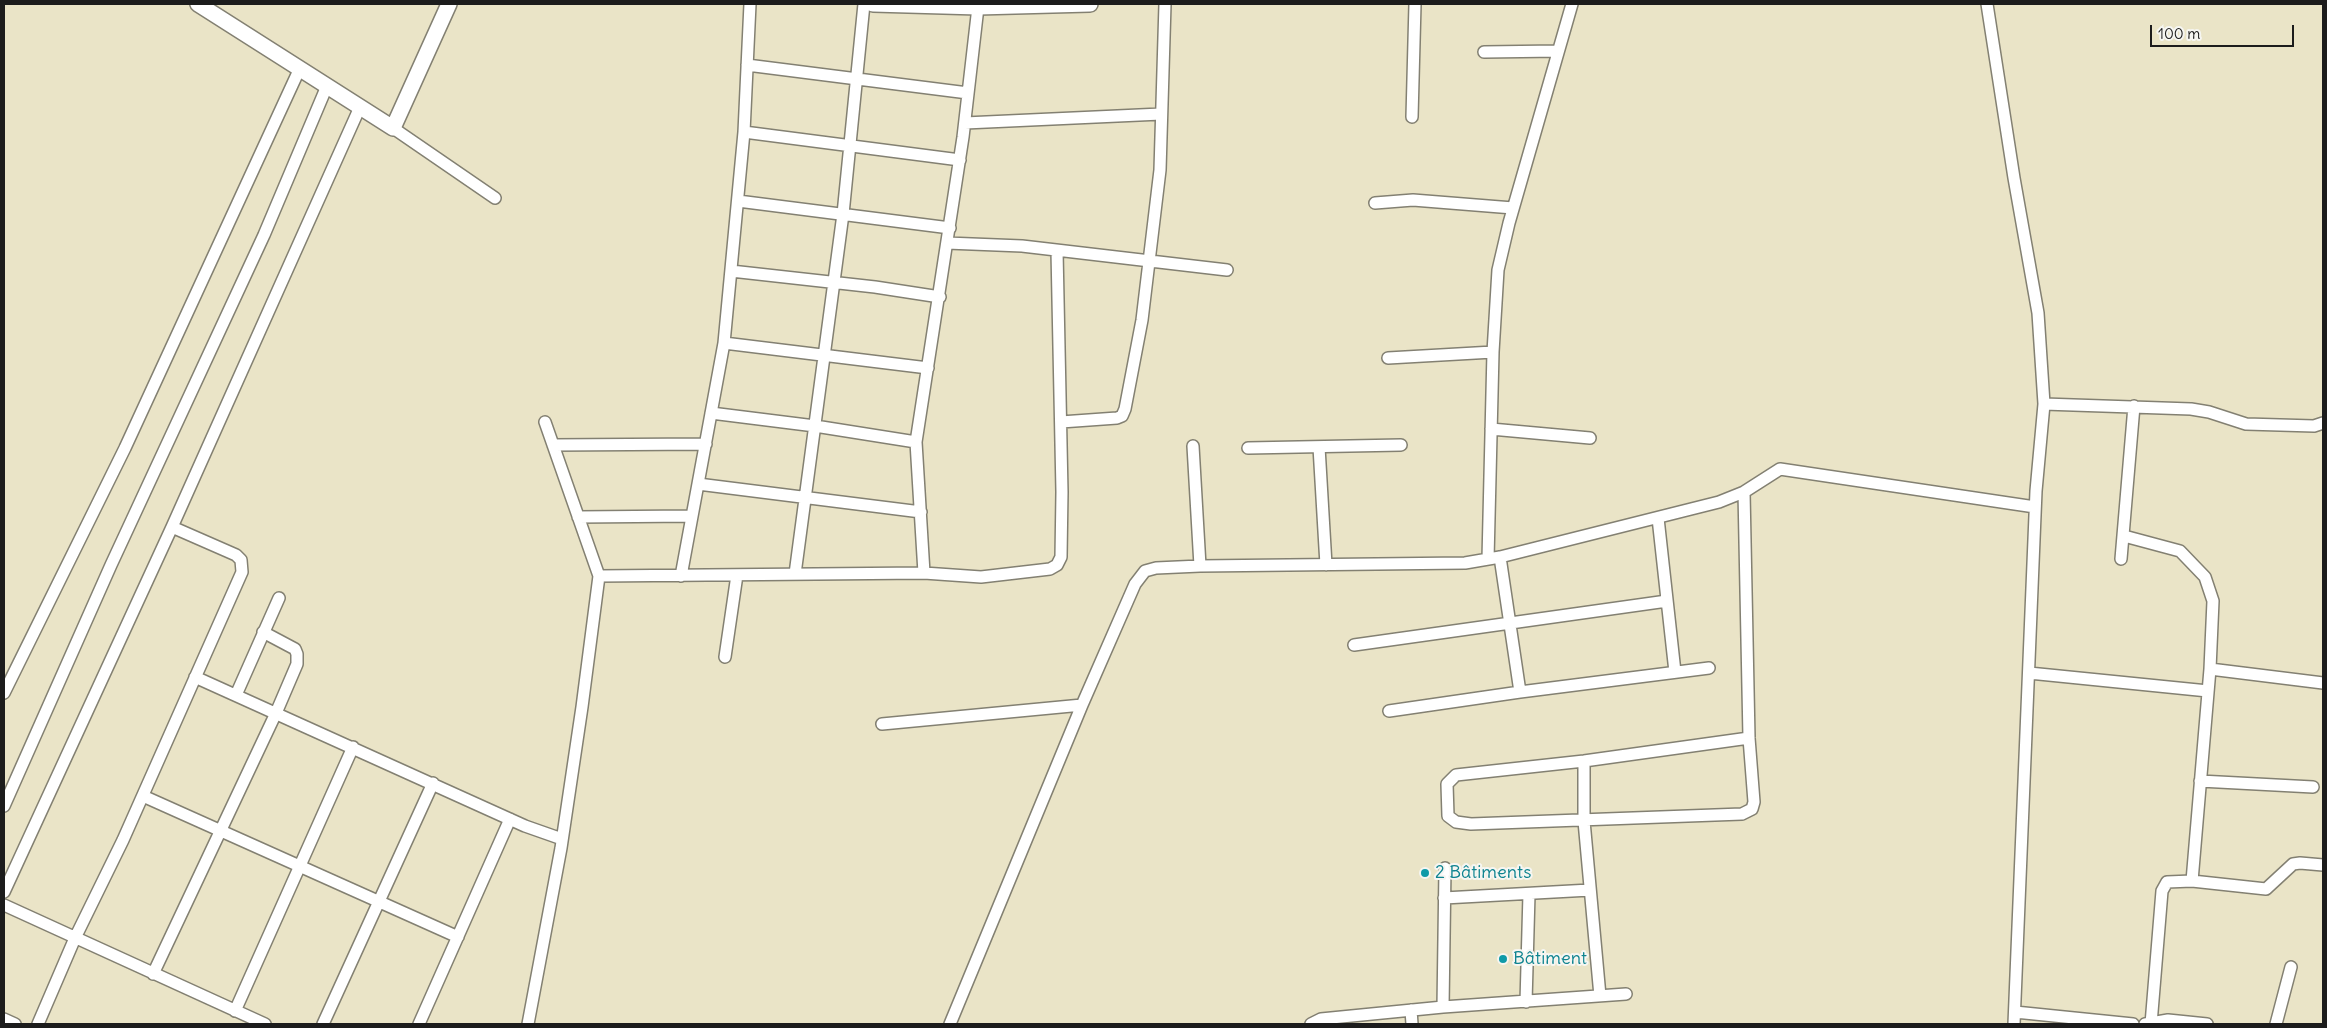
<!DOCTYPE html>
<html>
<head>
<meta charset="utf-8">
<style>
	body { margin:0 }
	#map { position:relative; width:2327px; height:1028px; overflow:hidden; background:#eae4c7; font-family:Delius,sans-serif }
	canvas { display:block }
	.frame { position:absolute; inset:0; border:5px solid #1c1c1c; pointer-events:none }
	.scale { position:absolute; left:2150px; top:25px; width:144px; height:22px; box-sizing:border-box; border:2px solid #1c1c1c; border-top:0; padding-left:6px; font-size:15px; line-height:18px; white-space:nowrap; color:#1c1c1c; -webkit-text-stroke:4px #f6f6f2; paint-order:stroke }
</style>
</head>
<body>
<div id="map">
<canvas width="2327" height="1028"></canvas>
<div class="frame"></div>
<div class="scale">100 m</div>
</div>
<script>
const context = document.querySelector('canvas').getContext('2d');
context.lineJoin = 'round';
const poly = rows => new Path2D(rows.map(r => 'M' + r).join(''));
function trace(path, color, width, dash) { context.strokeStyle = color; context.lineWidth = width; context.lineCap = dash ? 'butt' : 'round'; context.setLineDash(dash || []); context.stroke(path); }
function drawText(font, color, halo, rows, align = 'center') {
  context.font = font + ' Delius,sans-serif'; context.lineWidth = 4; context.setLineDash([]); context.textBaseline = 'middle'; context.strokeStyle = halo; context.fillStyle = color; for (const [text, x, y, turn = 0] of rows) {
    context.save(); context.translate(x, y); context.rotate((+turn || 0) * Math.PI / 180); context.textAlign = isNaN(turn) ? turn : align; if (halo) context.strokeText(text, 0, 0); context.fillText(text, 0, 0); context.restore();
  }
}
const minor = poly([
	[1987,4,2014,178,2038,313,2044,404,2036,491,2014,1024],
	[1484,52,1558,51],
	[747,65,968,93],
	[1412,117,1415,4],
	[965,123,1161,114],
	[393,128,495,198],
	[744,132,960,160],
	[738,201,950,228],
	[1375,203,1413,200,1513,208],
	[947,243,1022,246,1227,270],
	[731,271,875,287,940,297],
	[724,343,928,368],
	[1388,358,1493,352],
	[2044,404,2191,409,2209,412,2246,424,2314,426,2323,423],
	[711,413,815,426,916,442],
	[1061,422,1117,418,1122,416,1125,409,1142,320,1160,170,1165,4],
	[1491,429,1590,438],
	[553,445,706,444],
	[1193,446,1200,566],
	[1319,447,1326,565],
	[1248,448,1401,445],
	[698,484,921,512],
	[1744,492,1749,738,1754,802,1752,809,1742,814,1471,824,1456,822,1448,816,1447,784,1456,775,1584,761,1749,738],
	[578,517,692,516],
	[1658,518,1675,672],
	[2124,536,2180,551,2205,577,2213,601,2210,669,2192,881],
	[1500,557,1520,692],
	[1488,559,1493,352,1498,270,1509,223,1572,4],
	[2121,559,2134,406],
	[924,573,916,442,963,137,978,7],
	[795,574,843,214,864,4],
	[599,576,924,573,981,577,1050,569,1057,565,1061,557,1062,492,1057,251],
	[681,576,724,343,744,132,750,4],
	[1354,645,1667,601],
	[725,657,737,575],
	[2210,669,2323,683],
	[2029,673,2208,691],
	[195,677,525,826,562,839],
	[4,693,125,448,300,68],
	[236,695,279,598],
	[1389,711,1520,692,1709,668],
	[882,724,1082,705],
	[1584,761,1584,821,1600,996],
	[2200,781,2313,787],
	[143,796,458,937],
	[4,806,111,565,264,235,327,86],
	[4,892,172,527,360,107],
	[1444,898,1590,890],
	[4,905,265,1024],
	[153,974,276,713,297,664,297,654,295,649,263,632],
	[1526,1002,1529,894],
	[1443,1007,1445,868],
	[1411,1010,1412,1024],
	[235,1011,353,747],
	[2015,1012,2133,1024],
	[4,1019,15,1024],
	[38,1024,75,938,123,840,242,572,241,560,236,555,172,527],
	[323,1024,433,783],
	[419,1024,510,819],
	[528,1024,561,848,582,707,599,576,545,422],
	[950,1024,1082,705,1135,584,1145,571,1156,568,1200,566,1465,563,1500,557,1719,502,1744,492,1780,469,2035,507],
	[1311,1024,1321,1019,1443,1007,1626,994],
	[2145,1024,2168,1020,2207,1024],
	[2151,1024,2162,891,2167,882,2192,881,2266,889,2293,864,2300,863,2323,865],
	[2276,1024,2291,967]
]);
const tertiary = poly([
	[198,4,393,128,449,4],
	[873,4,978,7,1090,4]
]);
const markers = [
	[1425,873,5,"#0f9aa8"],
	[1503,959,5,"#0f9aa8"]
];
const cultureNames = [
	["2 Bâtiments",1435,873],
	["Bâtiment",1513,959]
];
trace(minor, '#838072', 14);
trace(tertiary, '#838072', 18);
trace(minor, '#fff', 11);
trace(tertiary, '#fff', 15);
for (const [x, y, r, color] of markers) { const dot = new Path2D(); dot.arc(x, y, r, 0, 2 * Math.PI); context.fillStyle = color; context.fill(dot); trace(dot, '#f6f6f2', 2); }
drawText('18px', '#0d838f', '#f6f6f2', cultureNames, 'left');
</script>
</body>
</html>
